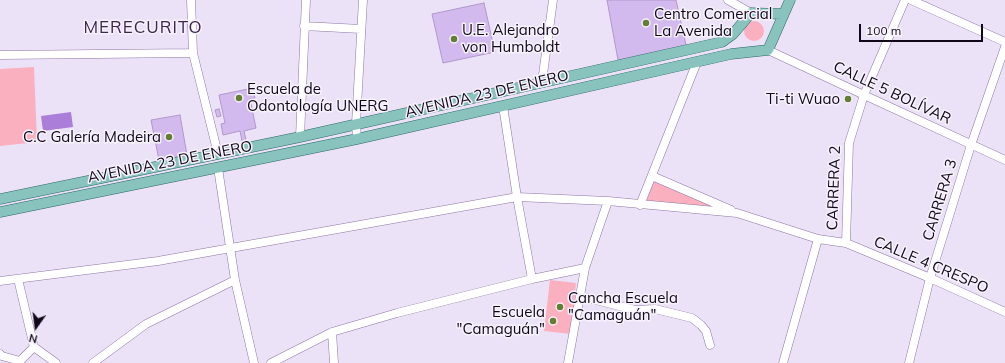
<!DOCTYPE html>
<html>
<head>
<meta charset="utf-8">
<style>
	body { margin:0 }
	#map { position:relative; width:1005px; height:363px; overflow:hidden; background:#ece2f8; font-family:Mulish,sans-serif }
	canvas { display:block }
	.north { position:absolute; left:16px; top:307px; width:40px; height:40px; -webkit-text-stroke:3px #f7f2fd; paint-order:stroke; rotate:194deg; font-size:11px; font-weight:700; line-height:16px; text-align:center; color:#100718 }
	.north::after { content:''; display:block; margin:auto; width:14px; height:18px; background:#100718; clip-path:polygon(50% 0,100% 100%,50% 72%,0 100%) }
	.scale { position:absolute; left:859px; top:24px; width:124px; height:18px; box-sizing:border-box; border:2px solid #100718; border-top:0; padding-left:5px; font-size:12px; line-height:14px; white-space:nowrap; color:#100718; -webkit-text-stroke:3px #f7f2fd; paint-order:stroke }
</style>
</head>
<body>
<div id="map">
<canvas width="1005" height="363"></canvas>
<div class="north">N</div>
<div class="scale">100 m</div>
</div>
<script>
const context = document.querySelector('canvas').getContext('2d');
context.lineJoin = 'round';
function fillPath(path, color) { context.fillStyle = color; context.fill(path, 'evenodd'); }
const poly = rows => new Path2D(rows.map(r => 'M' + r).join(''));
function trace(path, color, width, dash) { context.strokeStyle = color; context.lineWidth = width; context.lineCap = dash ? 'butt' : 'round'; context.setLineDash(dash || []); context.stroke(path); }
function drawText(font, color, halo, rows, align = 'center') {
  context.font = font + ' Mulish,sans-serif'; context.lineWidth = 3; context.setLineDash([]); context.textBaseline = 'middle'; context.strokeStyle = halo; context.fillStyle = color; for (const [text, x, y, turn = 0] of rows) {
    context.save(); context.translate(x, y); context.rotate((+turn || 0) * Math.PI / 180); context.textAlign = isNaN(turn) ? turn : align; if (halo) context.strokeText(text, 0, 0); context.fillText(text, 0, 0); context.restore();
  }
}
const green = poly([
	'744 31a10 10 0 1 1 20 0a10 10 0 1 1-20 0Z',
	[34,67,37,142,0,146,0,69],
	[654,180,719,209,646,202],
	[550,280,576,283,571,334,544,331]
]);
const water = poly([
	[71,112,73,127,43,131,41,116]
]);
const building = poly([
	[607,0,676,0,686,45,618,60,607,0],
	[484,3,495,52,443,63,432,14,484,3],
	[248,89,249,95,254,94,255,98,250,99,256,128,244,131,246,140,242,141,240,131,223,135,221,124,225,123,219,95,248,89],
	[219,109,221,116,217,117,215,110,219,109],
	[180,115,187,155,159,160,151,120,180,115]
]);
const minor = poly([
	[191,0,193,53,218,154],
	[728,0,751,13],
	[911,0,1005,42],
	[304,26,361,29],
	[768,50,864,95,1005,160],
	[0,55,193,53],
	[542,82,553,0],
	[503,106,517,197,532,279],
	[300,137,306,0],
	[357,139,356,124,363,0],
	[218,168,235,280,254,363],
	[652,176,731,210],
	[640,205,697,62],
	[846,243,849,143,864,95,905,0],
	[18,279,34,347,20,361,20,363],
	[0,281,158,261,517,197,608,201,737,213,818,239,846,243,930,278,1005,312],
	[580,296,635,310,655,309,692,318,701,325,706,331,710,345],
	[332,332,334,363],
	[34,347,56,363],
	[0,354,2,356,20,361],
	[93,363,146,324,235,280],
	[271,363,332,332,397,313,532,279,585,268],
	[568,363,585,268,608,201],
	[783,363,818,239],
	[909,363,930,278,971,145,1005,47]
]);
const major = poly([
	[0,199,300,137,722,42,733,34,751,13,783,14],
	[0,212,357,139,731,54,768,50,790,0]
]);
const markers = [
	[646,23,4,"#637d31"],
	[454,39,4,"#637d31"],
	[239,98,4,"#637d31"],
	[848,99,4,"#637d31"],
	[169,137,4,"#637d31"],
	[560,307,4,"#637d31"],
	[553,321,4,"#637d31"]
];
const poiNames = [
	["Centro Comercial",654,14],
	["La Avenida",654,31],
	["U.E. Alejandro",462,30],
	["von Humboldt",462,47],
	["Escuela de",247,89],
	["Odontología UNERG",247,106],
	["Ti-ti Wuao",840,99,"right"],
	["C.C Galería Madeira",161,137,"right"],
	["Cancha Escuela",568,298],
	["\"Camaguán\"",568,315],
	["Escuela",545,312,"right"],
	["\"Camaguán\"",545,329,"right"]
];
const streetNames = [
	["CALLE 5 BOLÍVAR",892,93,25],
	["AVENIDA 23 DE ENERO",487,94,-13],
	["AVENIDA 23 DE ENERO",170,162,-11],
	["CARRERA 2",834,188,-88],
	["CARRERA 3",940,200,-73],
	["CALLE 4 CRESPO",931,265,23]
];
const quarterNames = [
	["MERECURITO",143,28]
];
fillPath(green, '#fbb0bf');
fillPath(water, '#ab7fd9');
fillPath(building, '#d2baee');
trace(building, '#b098ca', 1);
trace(minor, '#8d76a6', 9);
trace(major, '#2a6767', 11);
trace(minor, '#fff', 8);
trace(major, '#88c3bd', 10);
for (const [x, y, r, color] of markers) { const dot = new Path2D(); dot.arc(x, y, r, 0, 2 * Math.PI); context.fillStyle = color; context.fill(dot); trace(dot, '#f7f2fd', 1.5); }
drawText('15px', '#100718', '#f7f2fd', poiNames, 'left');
drawText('15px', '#100718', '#f7f2fd', streetNames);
context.letterSpacing = '1px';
drawText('17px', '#3b2650', '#f7f2fd', quarterNames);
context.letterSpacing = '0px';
</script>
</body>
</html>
